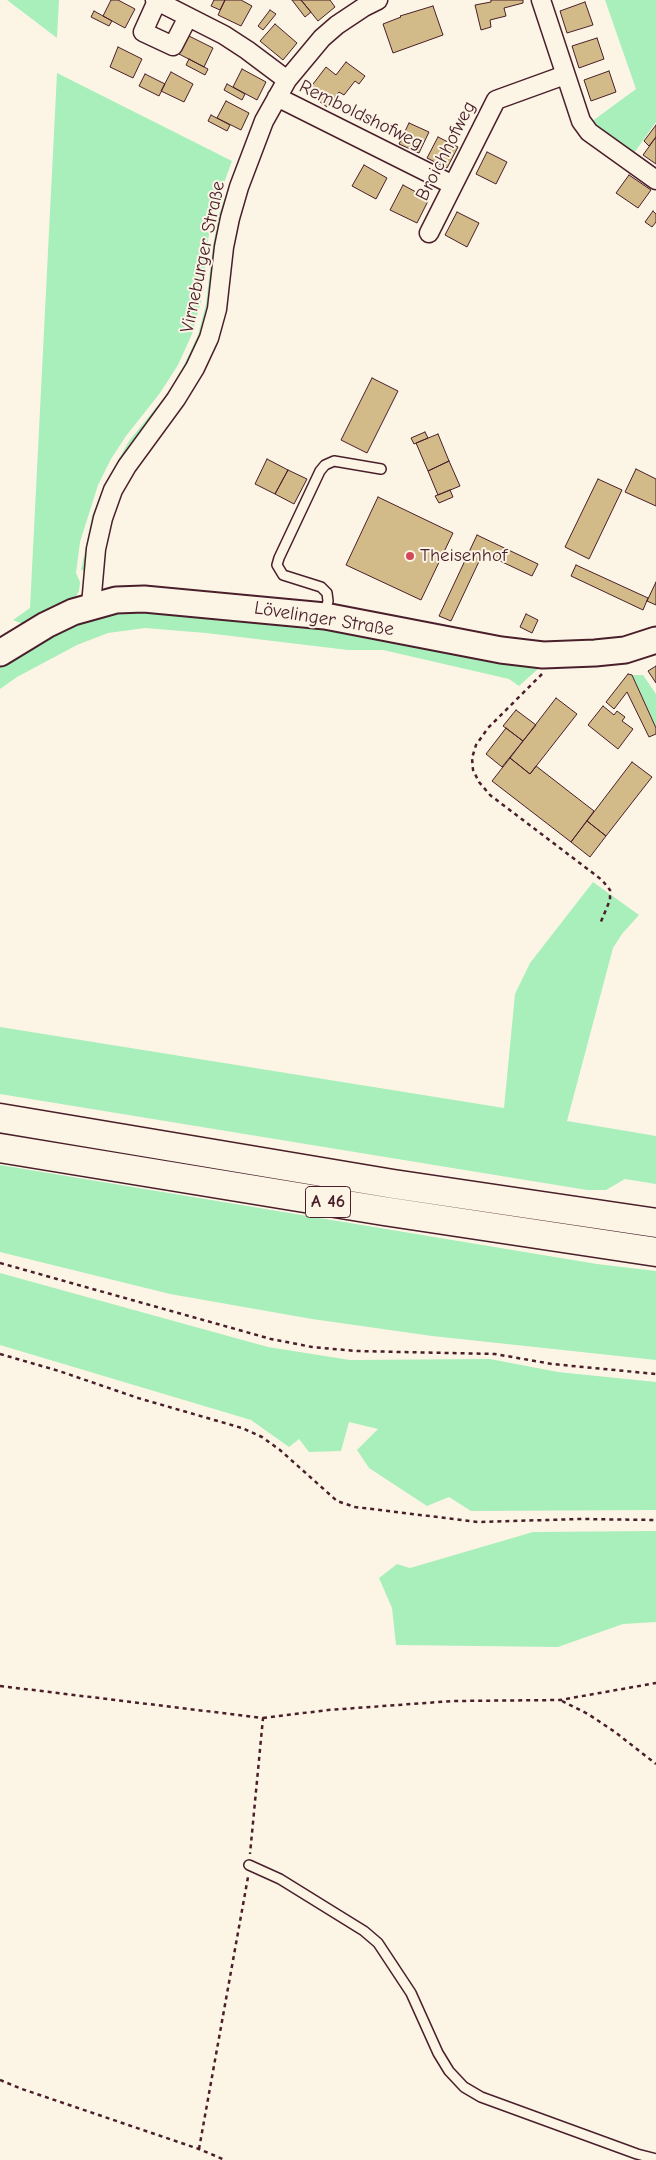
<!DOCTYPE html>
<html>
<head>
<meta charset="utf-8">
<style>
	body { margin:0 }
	canvas { display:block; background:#fcf5e5 }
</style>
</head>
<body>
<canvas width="656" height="2160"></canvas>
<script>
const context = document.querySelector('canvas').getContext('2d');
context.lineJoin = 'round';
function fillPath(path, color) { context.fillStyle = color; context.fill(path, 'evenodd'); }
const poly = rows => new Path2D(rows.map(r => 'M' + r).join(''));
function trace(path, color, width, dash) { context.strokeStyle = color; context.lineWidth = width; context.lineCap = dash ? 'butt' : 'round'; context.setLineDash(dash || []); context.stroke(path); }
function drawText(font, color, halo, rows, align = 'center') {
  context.font = font + ' "Comic Neue",sans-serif'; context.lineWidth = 4; context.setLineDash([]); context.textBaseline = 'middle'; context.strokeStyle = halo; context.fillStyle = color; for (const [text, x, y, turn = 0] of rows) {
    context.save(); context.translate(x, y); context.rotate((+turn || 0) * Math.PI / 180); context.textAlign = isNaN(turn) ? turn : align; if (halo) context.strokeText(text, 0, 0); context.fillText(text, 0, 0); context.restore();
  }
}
const green = poly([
	[7,0,59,0,57,38],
	[605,0,656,0,656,122,634,153,591,122,636,89],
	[57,73,232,161,213,213,207,246,201,302,192,334,178,365,160,393,126,436,111,459,98,485,80,542,76,573,80,582,79,591,75,598,23,624,13,620,30,608],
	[237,164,240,165,210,307,202,335,171,395,133,444,86,571,81,570,92,516,104,485,129,441,167,394,184,365,198,335,206,304,213,245,219,214],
	[127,607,289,619,540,663,539,668,519,686,509,679,383,650,348,650,206,633,145,628,108,633,77,645,17,677,0,689,0,661,44,634],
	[632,675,643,675,656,694,656,727],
	[593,882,639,915,622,934,613,948,567,1121,656,1136,656,1184,625,1179,606,1190,587,1190,0,1094,0,1027,504,1108,515,994,530,963],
	[0,1165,597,1264,656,1271,656,1360,432,1336,312,1319,170,1294,0,1252],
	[0,1273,268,1347,350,1360,490,1359,558,1372,656,1382,656,1510,471,1511,449,1497,427,1506,369,1468,357,1450,378,1429,349,1422,341,1451,309,1452,299,1439,289,1447,251,1420,0,1345],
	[656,1531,656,1622,623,1624,558,1647,396,1645,392,1608,379,1578,397,1564,410,1568,533,1532]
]);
const building = poly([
	[111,0,118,0,135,9,125,28,103,16,111,0],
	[214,0,225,0,220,10,211,6,214,0],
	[225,0,241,0,252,6,241,26,218,15,225,0],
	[292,0,301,0,311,12,305,17,292,0],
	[301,0,330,0,335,7,318,21,301,0],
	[491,0,523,0,523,3,504,8,506,16,490,20,491,27,481,30,475,5,491,2,491,0],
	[585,2,593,25,567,33,560,11,585,2],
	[433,6,443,35,393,53,383,24,401,17,400,16,433,6],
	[270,10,276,14,263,30,258,26,270,10],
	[94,11,112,21,109,26,91,17,94,11],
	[275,24,297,43,283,60,260,41,275,24],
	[189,36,213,48,204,67,179,54,189,36],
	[597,38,604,59,579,68,572,46,597,38],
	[118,47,142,59,133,78,110,67,118,47],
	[189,59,208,69,205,75,186,65,189,59],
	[346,62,365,76,359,84,355,81,344,95,339,92,327,107,307,92,326,67,336,75,346,62],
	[242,69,266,82,257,100,233,87,242,69],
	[609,71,616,92,591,101,584,80,609,71],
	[171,72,193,84,184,102,161,91,171,72],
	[145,74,165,84,159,96,139,86,145,74],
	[227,84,245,94,242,100,224,90,227,84],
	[226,101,249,113,241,130,217,118,226,101],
	[211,115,230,125,227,131,208,121,211,115],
	[409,123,429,132,419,153,399,144,409,123],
	[656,125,656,137,649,146,644,141,656,125],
	[438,137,458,147,447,168,427,158,438,137],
	[656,137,656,164,643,155,656,137],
	[487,152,507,162,496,184,476,174,487,152],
	[364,165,387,178,376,199,352,186,364,165],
	[629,175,651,190,638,208,616,193,629,175],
	[403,185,429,199,417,223,390,210,403,185],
	[653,211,656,214,656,222,652,227,645,222,653,211],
	[457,212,479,223,467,247,445,235,457,212],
	[372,378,398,391,367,453,341,440,372,378],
	[425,432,428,438,414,444,411,438,425,432],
	[438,434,449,461,428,471,416,443,438,434],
	[267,459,288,470,275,494,255,484,267,459],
	[449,461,460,486,438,495,428,471,449,461],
	[636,469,656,479,656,506,625,492,636,469],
	[288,470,307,479,294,504,275,494,288,470],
	[598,479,622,490,589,559,565,547,598,479],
	[450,490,453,497,439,503,435,496,450,490],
	[378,497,453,533,421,600,346,565,378,497],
	[477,535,538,564,532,576,483,553,451,621,439,616,477,535],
	[576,565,648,598,643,610,571,576,576,565],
	[656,582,656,605,647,601,656,582],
	[526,614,538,620,532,633,520,627,526,614],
	[656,666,656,683,648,671,656,666],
	[628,674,632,675,656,728,656,734,649,737,627,692,614,709,606,702,628,674],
	[556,698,577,714,530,774,510,758,556,698],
	[603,706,614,715,617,711,625,717,622,721,633,729,618,749,588,725,603,706],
	[516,710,536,725,523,741,503,726,516,710],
	[506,728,523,741,502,767,486,754,506,728],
	[510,758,530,774,536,766,594,811,571,842,492,781,510,758],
	[632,762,652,777,606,836,587,821,632,762],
	[587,821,606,836,590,857,571,842,587,821]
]);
const path = poly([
	[542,674,488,728,476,745,472,758,473,770,479,782,490,795,602,880,610,890,610,900,600,924],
	[0,1263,271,1339,312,1347,356,1351,495,1354,552,1364,656,1374],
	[0,1354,59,1371,138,1398,242,1428,262,1437,280,1450,337,1501,355,1507,478,1522,580,1519,656,1520],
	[0,1686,263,1718,250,1854],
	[562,1701,588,1714,615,1732,656,1764],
	[263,1718,328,1710,453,1701,560,1700,656,1683],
	[0,2080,22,2089,199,2149,225,2160],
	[199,2149,248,1877]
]);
const lane = poly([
	[325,614,328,601,327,593,321,587,283,575,277,565,279,558,320,471,325,465,334,461,381,469],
	[249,1865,280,1879,364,1931,378,1943,411,1993,438,2053,449,2071,464,2087,481,2097,637,2154,656,2159]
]);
const street = poly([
	[155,0,224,35,247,50,287,80],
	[541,0,581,121,589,132,656,180],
	[157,1,143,32,173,46,188,17],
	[277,97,453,185],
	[429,233,496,100,565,75],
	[91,605,96,549,103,518,113,490,127,466,176,399,195,368,209,338,217,309,224,247,230,218,239,187,264,121,287,80,322,38,337,25,364,7,378,0]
]);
const secondary = poly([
	[0,653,46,625,73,612,116,600,144,599,325,616,501,650,543,655,595,653,625,650,656,640]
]);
const highway = poly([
	[0,1118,393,1184,656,1223],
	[0,1148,384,1211,656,1252]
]);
const markers = [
	[410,556,5,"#d1495b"]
];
const shields = [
	[328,1202,45]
];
const shieldNames = [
	["A 46",328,1202]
];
const streetNames = [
	["Remboldshofweg",361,115,26],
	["Broichhofweg",446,151,-63],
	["Virneburger Straße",203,257,-78],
	["Lövelinger Straße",324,619,9]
];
const poiNames = [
	["Theisenhof",420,556]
];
fillPath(green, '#a9efbb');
fillPath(building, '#d2ba89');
trace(building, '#4a1f2b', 1);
trace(lane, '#4a1f2b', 12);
trace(street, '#4a1f2b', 21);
trace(secondary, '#4a1f2b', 29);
trace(highway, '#4a1f2b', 31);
trace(path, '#4a1f2b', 2.5, [4, 4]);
trace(lane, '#fcf5e5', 9);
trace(street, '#fcf5e5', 18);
trace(secondary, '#fcf5e5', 25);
trace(highway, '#fcf5e5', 28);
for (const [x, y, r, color] of markers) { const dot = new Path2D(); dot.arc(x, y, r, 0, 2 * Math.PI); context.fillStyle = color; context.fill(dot); trace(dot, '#fcf5e5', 2); }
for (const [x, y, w] of shields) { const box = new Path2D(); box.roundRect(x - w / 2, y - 15.5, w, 31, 4); context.fillStyle = '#fcf5e5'; context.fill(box); trace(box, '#4a1f2b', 1); }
drawText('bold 18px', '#4a1f2b', null, shieldNames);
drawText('19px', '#4a1f2b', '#fcf5e5', streetNames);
drawText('19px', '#4a1f2b', '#fcf5e5', poiNames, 'left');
</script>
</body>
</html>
